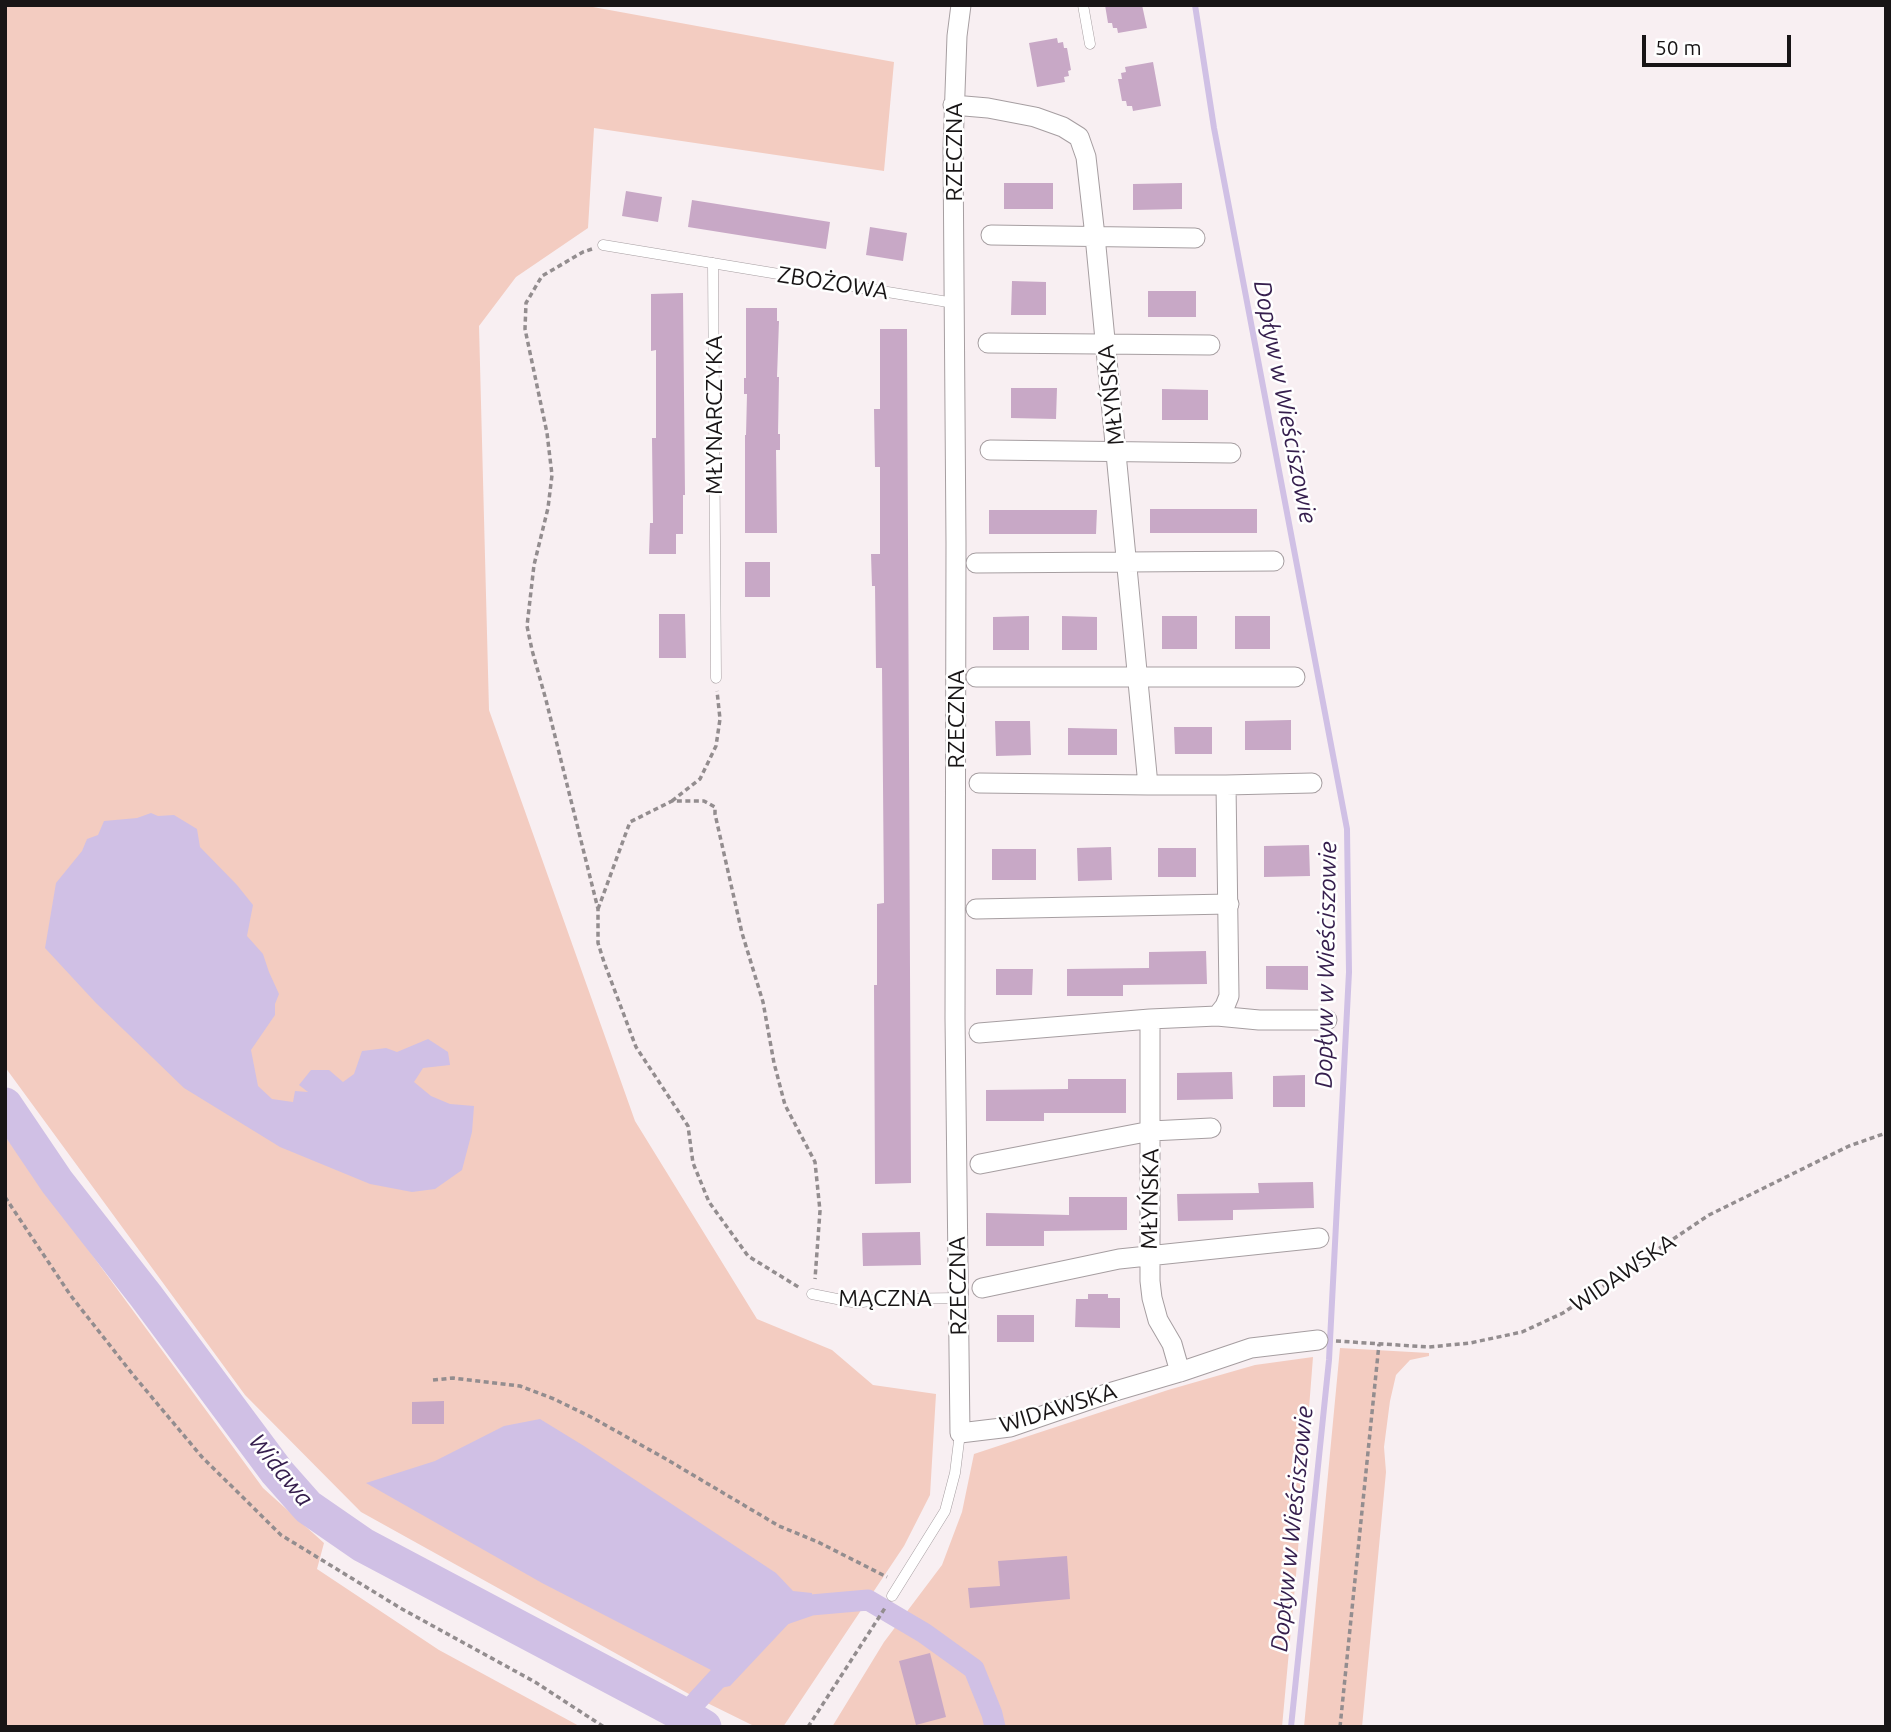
<!DOCTYPE html>
<html>
<head>
<meta charset="utf-8">
<style>
	body { margin:0 }
	#map { position:relative; width:1891px; height:1732px; overflow:hidden; background:#f8eff2; font-family:Ubuntu,sans-serif }
	canvas { display:block }
	.frame { position:absolute; inset:0; border:7px solid #181516; pointer-events:none }
	.scale { position:absolute; left:1642px; top:35px; width:149px; height:32px; box-sizing:border-box; border:4px solid #181516; border-top:0; padding-left:9px; font-size:21px; line-height:24px; white-space:nowrap; color:#181516; -webkit-text-stroke:5px #fff; paint-order:stroke }
</style>
</head>
<body>
<div id="map">
<canvas width="1891" height="1732"></canvas>
<div class="frame"></div>
<div class="scale">50 m</div>
</div>
<script>
const context = document.querySelector('canvas').getContext('2d');
context.lineJoin = 'round';
function fillPath(path, color) { context.fillStyle = color; context.fill(path, 'evenodd'); }
const poly = rows => new Path2D(rows.map(r => 'M' + r).join(''));
function trace(path, color, width, dash) { context.strokeStyle = color; context.lineWidth = width; context.lineCap = dash ? 'butt' : 'round'; context.setLineDash(dash || []); context.stroke(path); }
function drawText(font, color, halo, rows, align = 'center') {
  context.font = font + ' Ubuntu,sans-serif'; context.lineWidth = 5; context.setLineDash([]); context.textBaseline = 'middle'; context.strokeStyle = halo; context.fillStyle = color; for (const [text, x, y, turn = 0] of rows) {
    context.save(); context.translate(x, y); context.rotate((+turn || 0) * Math.PI / 180); context.textAlign = isNaN(turn) ? turn : align; if (halo) context.strokeText(text, 0, 0); context.fillText(text, 0, 0); context.restore();
  }
}
const green = poly([
	[5,5,582,5,894,62,884,171,594,128,588,228,516,277,479,326,489,710,635,1121,757,1319,832,1350,873,1385,936,1394,930,1495,904,1546,783,1727,756,1727,689,1694,361,1512,245,1395,5,1067],
	[5,1136,263,1488,324,1543,317,1569,439,1650,581,1727,5,1727],
	[1340,1348,1429,1353,1429,1356,1410,1360,1396,1375,1390,1401,1384,1447,1386,1472,1362,1727,1304,1727],
	[1313,1357,1296,1575,1282,1727,832,1727,884,1642,942,1565,962,1512,974,1454,1168,1390,1255,1365]
]);
const water = poly([
	[151,813,158,816,174,815,197,829,200,847,237,885,253,905,247,936,263,954,269,972,279,994,275,1004,275,1015,251,1050,258,1086,272,1099,293,1102,295,1091,308,1092,299,1085,311,1070,329,1070,343,1082,354,1074,362,1051,386,1048,397,1052,428,1039,448,1052,450,1065,423,1068,414,1082,431,1096,450,1104,474,1106,472,1132,462,1170,435,1189,412,1192,370,1184,280,1147,184,1088,96,1003,45,948,56,883,82,851,87,839,98,835,104,821,137,818],
	[540,1419,584,1446,776,1573,793,1591,812,1593,812,1613,793,1619,730,1686,716,1689,706,1700,689,1694,711,1670,542,1583,366,1483,435,1461,504,1426]
]);
const stream = poly([
	[1195,5,1214,128,1347,829,1349,972,1329,1360,1291,1727]
]);
const canal = poly([
	[785,1614,811,1605,868,1600,924,1633,974,1669,992,1714,995,1727],
	[684,1715,718,1678]
]);
const river = poly([
	[5,1105,57,1182,146,1296,277,1472,308,1507,363,1545,684,1715,704,1727]
]);
const building = poly([
	[1105,5,1142,5,1147,28,1118,33,1117,28,1113,28,1112,23,1108,23],
	[1057,38,1058,43,1063,42,1064,48,1067,48,1071,70,1068,71,1069,76,1064,77,1065,82,1037,87,1029,43],
	[1153,62,1161,106,1133,111,1132,106,1127,106,1126,101,1122,101,1118,79,1122,79,1121,73,1126,72,1125,67],
	[1004,183,1053,183,1053,209,1004,209],
	[1182,183,1182,209,1133,210,1133,184],
	[626,191,662,197,658,222,622,216],
	[692,200,830,222,826,249,688,227],
	[870,227,907,233,903,261,866,255],
	[1012,281,1046,282,1046,315,1011,315],
	[1148,291,1196,291,1196,317,1148,317],
	[683,293,685,495,683,495,683,534,676,534,676,554,649,554,650,523,653,523,652,438,656,438,656,350,651,351,651,294],
	[746,308,777,308,777,321,779,321,777,377,779,377,778,434,780,434,780,450,776,450,777,533,745,533,745,435,746,435,747,394,744,394,744,378,746,378],
	[880,329,907,329,911,1183,875,1184,874,985,877,985,877,904,884,903,882,668,876,668,875,586,872,586,871,554,880,554,880,467,875,467,874,409,880,409],
	[1011,388,1057,388,1056,419,1011,418],
	[1162,389,1208,390,1208,420,1162,420],
	[1150,509,1257,509,1257,533,1150,533],
	[989,510,1097,510,1096,534,989,534],
	[745,562,770,562,770,597,745,597],
	[659,614,685,614,686,658,659,658],
	[1029,616,1029,650,993,650,993,617],
	[1062,616,1097,617,1097,650,1062,650],
	[1162,616,1197,616,1197,649,1162,649],
	[1235,616,1270,616,1270,649,1235,649],
	[1291,720,1291,750,1245,750,1245,721],
	[995,721,1030,721,1031,755,996,756],
	[1174,727,1212,727,1212,754,1175,754],
	[1068,728,1117,729,1117,755,1068,755],
	[1309,845,1310,876,1264,877,1264,846],
	[1111,847,1112,880,1078,881,1077,848],
	[1158,848,1196,848,1196,877,1158,877],
	[992,849,1036,849,1036,880,992,880],
	[1206,951,1207,984,1123,985,1123,996,1067,996,1067,969,1149,968,1149,952],
	[1266,966,1308,966,1308,990,1266,989],
	[996,969,1033,969,1032,995,996,995],
	[1232,1072,1233,1099,1177,1100,1177,1073],
	[1305,1075,1305,1107,1273,1107,1273,1076],
	[1068,1079,1126,1079,1126,1113,1044,1113,1044,1121,986,1121,986,1090,1068,1089],
	[1313,1182,1314,1208,1233,1210,1233,1220,1178,1221,1177,1194,1259,1193,1258,1183],
	[1069,1197,1127,1197,1127,1230,1044,1231,1044,1246,986,1246,986,1213,1069,1215],
	[920,1232,921,1265,863,1266,862,1233],
	[1088,1294,1108,1294,1108,1298,1120,1298,1120,1328,1075,1327,1076,1299,1088,1299],
	[997,1315,1034,1315,1034,1342,997,1342],
	[444,1401,444,1424,412,1424,412,1402],
	[1067,1556,1070,1599,970,1608,968,1588,1000,1586,998,1561],
	[930,1653,946,1717,916,1725,899,1661]
]);
const path = poly([
	[592,249,583,252,542,276,526,303,525,329,547,433,552,475,548,508,534,565,527,626,532,650,546,700,598,909,598,943,604,962,636,1047,688,1126,693,1163,709,1202,748,1256,800,1288],
	[672,801,700,779,716,746,720,719,717,691],
	[598,909,630,822,672,801,704,801,715,807,715,814,742,933,763,1002,774,1063,785,1105,815,1162,820,1211,815,1279],
	[5,1197,71,1296,134,1376,202,1457,281,1535,402,1609,535,1682,604,1727],
	[1336,1341,1429,1347,1470,1343,1522,1332,1563,1313,1709,1215,1849,1146,1886,1133],
	[433,1380,453,1378,520,1386,554,1399,591,1417,666,1459,779,1526,818,1542,887,1577],
	[808,1727,885,1608],
	[1340,1727,1379,1344]
]);
const service = poly([
	[1083,5,1090,44],
	[603,245,954,303],
	[713,263,716,678],
	[812,1294,857,1303,880,1299,959,1298],
	[892,1596,945,1511,955,1473,960,1433]
]);
const minor = poly([
	[961,5,957,36,953,148,956,543,955,1018,960,1433,1010,1427,1112,1392,1180,1372,1251,1348,1318,1340],
	[953,105,988,108,1035,117,1063,127,1079,137,1086,157,1095,236,1148,785,1226,785,1229,996,1225,1006,1217,1016,1150,1019,1150,1281,1152,1298,1158,1320,1172,1344,1180,1372],
	[991,235,1195,238],
	[988,343,1210,345],
	[990,450,1231,453],
	[976,563,1274,561],
	[976,677,1295,677],
	[979,783,1148,785],
	[1226,785,1312,783],
	[976,909,1229,904],
	[1217,1016,1259,1020,1327,1020],
	[979,1033,1150,1019],
	[980,1164,1151,1131,1211,1128],
	[982,1288,1119,1259,1319,1238]
]);
const streetNames = [
	["RZECZNA",954,152,-90],
	["ZBOŻOWA",833,283,9],
	["MŁYŃSKA",1111,395,-96],
	["MŁYNARCZYKA",714,415,-90],
	["RZECZNA",956,719,-90],
	["MŁYŃSKA",1150,1199,-89],
	["WIDAWSKA",1623,1273,-34],
	["RZECZNA",958,1286,-91],
	["MĄCZNA",885,1298],
	["WIDAWSKA",1058,1408,-17]
];
const waterNames = [
	["Dopływ w Wieściszowie",1285,402,79],
	["Dopływ w Wieściszowie",1326,965,-89],
	["Widawa",281,1470,51],
	["Dopływ w Wieściszowie",1292,1529,-84]
];
fillPath(green, '#f3ccc1');
fillPath(water, '#d0c0e5');
trace(stream, '#d0c0e5', 6);
trace(canal, '#d0c0e5', 21);
trace(river, '#d0c0e5', 35);
fillPath(building, '#c8a8c6');
trace(service, '#a69ea1', 11);
trace(minor, '#a69ea1', 21);
trace(path, '#938d8f', 3.5, [5, 3.5]);
trace(service, '#fff', 10);
trace(minor, '#fff', 19);
drawText('23px', '#181516', '#fff', streetNames);
drawText('italic 24px', '#351e4d', '#fff', waterNames);
</script>
</body>
</html>
